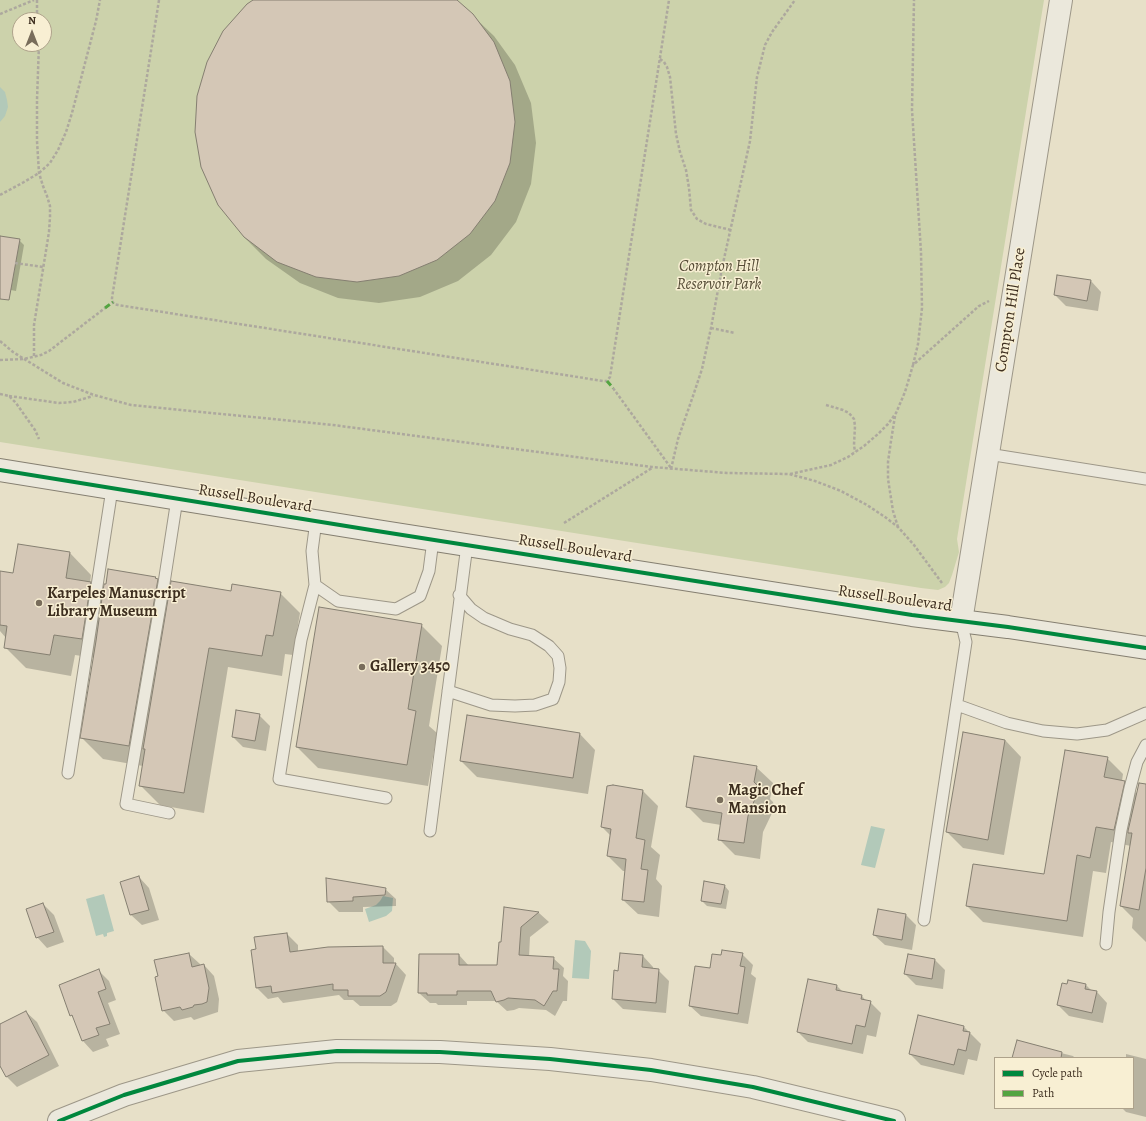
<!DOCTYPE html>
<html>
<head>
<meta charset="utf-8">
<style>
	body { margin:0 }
	#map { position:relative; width:1146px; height:1121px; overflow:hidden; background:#e7e0c8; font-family:Alegreya,serif }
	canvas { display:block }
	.legend { position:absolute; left:994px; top:1057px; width:140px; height:52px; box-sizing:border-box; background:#f8efd3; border:1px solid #aea28b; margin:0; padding:5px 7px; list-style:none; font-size:12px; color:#3e2f20 }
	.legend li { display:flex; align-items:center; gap:8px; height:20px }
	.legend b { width:20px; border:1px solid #aea28b }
	.north { position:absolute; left:12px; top:12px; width:40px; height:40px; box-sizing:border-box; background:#f8efd3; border:1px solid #aea28b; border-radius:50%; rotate:0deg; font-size:11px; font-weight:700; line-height:16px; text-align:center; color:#3e2f20 }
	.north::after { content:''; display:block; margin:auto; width:14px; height:18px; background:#796d5b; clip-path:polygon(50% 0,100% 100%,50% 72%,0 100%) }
</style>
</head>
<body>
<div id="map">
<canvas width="1146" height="1121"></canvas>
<ul class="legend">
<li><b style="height:5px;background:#00873e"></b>Cycle path</li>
<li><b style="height:5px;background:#54a441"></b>Path</li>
</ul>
<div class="north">N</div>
</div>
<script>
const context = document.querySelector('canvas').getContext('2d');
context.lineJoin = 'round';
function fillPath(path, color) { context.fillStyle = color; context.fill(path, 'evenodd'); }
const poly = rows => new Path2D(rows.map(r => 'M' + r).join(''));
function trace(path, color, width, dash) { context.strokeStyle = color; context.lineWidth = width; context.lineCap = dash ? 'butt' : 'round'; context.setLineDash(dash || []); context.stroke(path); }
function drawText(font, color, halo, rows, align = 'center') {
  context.font = font + ' Alegreya,serif'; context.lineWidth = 3; context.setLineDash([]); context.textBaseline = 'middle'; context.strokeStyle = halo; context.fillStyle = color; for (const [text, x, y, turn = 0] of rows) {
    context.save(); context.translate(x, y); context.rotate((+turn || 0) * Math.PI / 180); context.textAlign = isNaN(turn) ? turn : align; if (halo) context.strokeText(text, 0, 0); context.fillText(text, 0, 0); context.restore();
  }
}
const green = poly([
	[0,0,1044,0,957,539,959,552,952,575,949,583,945,587,938,590,921,588,0,442],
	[20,20,44,20,44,44,20,44]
]);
const water = poly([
	[0,87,5,92,7,100,8,107,5,116,0,122],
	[871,826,885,829,875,868,861,865],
	[104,894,114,931,107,933,107,936,104,937,103,934,96,936,86,899],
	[383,896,393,898,392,911,386,916,369,922,365,909,376,905,380,901],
	[575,940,585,941,591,951,589,979,572,978]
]);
const shadow = poly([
	[255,0,455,0,472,15,494,36,515,65,531,103,536,143,531,184,516,222,491,255,458,281,420,297,379,303,338,298,300,283,266,259,244,237],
	[0,237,19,240,24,245,16,291,0,288],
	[1091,281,1101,292,1098,311,1066,306,1055,295],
	[18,545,70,553,91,575,90,583,103,596,155,578,170,593,232,592,280,593,300,613,293,655,285,654,282,676,228,667,204,813,160,805,140,785,143,766,103,759,82,738,95,658,75,655,71,676,26,668,5,647,6,638,0,631,0,577,14,574],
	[421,625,442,646,429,726,437,733,428,786,318,768,297,747],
	[259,715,270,726,266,751,243,747,233,737],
	[579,733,595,750,588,794,477,777,461,761],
	[1005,740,1021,757,1004,855,963,848,947,832],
	[1107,758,1123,774,1122,781,1124,782,1137,794,1146,786,1146,942,1132,928,1133,918,1121,906,1131,846,1111,842,1106,873,1093,871,1083,937,983,922,967,906,1045,876],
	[756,767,773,783,770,799,773,802,774,806,773,811,763,832,760,859,735,855,719,839,721,825,703,822,687,806],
	[608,787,643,791,658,806,651,847,660,855,656,879,662,886,659,917,638,914,623,900,626,871,623,871,608,856,611,836,602,827],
	[139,877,149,888,159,920,142,925,131,915],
	[724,885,729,891,726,909,707,906,702,901],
	[385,889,396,899,396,906,363,907,363,912,339,912,328,901],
	[43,904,54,915,64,942,47,948,37,937],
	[505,908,539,913,549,922,530,937,529,957,553,958,564,968,563,976,568,981,567,1001,563,1001,555,1016,546,1010,519,1008,514,1010,507,1011,496,1001,467,1001,467,1005,438,1005,436,1003,430,1003,419,993,420,955,459,955,469,966,498,966,502,943],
	[906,915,916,925,912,950,885,945,874,935],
	[287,934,298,945,298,952,383,947,394,958,394,964,396,964,406,975,397,1002,391,1006,360,1006,353,1000,344,1000,339,995,283,1003,278,997,268,999,257,988,252,951,257,950],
	[189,954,200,964,200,966,204,965,214,976,219,999,218,1012,194,1020,191,1017,174,1021,163,1010],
	[742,954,753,965,751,974,756,978,748,1024,701,1016,690,1006,710,970,722,957],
	[643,956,653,967,653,970,658,970,669,981,666,1013,623,1009,613,999],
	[935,960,945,970,943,989,916,985,905,974],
	[99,971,109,981,116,1000,108,1003,120,1034,106,1039,109,1046,93,1052,83,1041,74,1018,71,1015],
	[1086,985,1092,991,1097,992,1107,1003,1103,1023,1069,1016,1058,1005],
	[837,986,843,992,862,996,867,1002,870,1002,881,1013,876,1037,867,1035,863,1054,808,1042,798,1032],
	[26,1012,37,1022,59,1066,17,1087,7,1077,3,1070,0,1067,0,1025],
	[964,1027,981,1044,977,1061,968,1059,964,1075,921,1065,910,1054],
	[1017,1042,1073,1056,1075,1058,1013,1058],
	[1126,1054,1146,1059,1146,1117,1126,1112,1122,1108,1133,1108,1133,1058,1126,1058]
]);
const building = poly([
	[253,0,457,0,473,14,494,42,510,81,515,122,510,163,495,201,470,234,437,260,399,276,357,282,316,277,277,262,244,237,218,205,201,167,195,132,197,96,207,62,223,31,247,4,253,0],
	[0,236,20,239,9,300,0,299,0,236],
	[1057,275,1091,280,1087,301,1054,295,1057,275],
	[18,544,70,552,66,578,91,582,82,639,54,635,50,655,4,648,7,626,0,625,0,571,13,573,18,544],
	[108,569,156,577,155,578,158,579,129,746,80,738,96,641,104,584,106,584,108,569],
	[171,581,231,591,232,584,281,592,273,636,266,635,262,656,209,648,184,793,139,786,145,749,143,749,171,581],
	[319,607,422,624,408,709,416,711,407,765,296,747,319,607],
	[236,710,260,714,255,741,232,737,236,710],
	[467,715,580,733,573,778,460,761,467,715],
	[963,732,1005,740,988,840,946,832,963,732],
	[1065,750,1108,757,1104,777,1125,781,1114,830,1096,827,1090,858,1077,855,1067,921,966,906,973,864,1044,874,1065,750],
	[694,756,757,766,754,782,757,785,758,790,757,794,748,816,744,843,718,840,722,813,686,807,694,756],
	[1139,783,1146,784,1146,868,1139,910,1120,906,1132,833,1128,833,1128,831,1139,783],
	[613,785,643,790,636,838,645,840,641,869,648,870,644,902,622,900,626,859,607,856,611,829,601,827,607,786,613,785],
	[139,876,149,910,130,915,120,882,139,876],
	[326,878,386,888,385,895,353,897,353,901,327,902,326,878],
	[704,881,725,885,721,904,701,901,704,881],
	[43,903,54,932,36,938,26,909,43,903],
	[504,907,539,912,521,927,519,955,554,957,553,969,559,969,557,991,553,991,544,1006,535,1000,508,998,504,1000,496,1002,491,991,457,991,457,995,427,995,427,993,418,993,419,954,459,954,459,965,497,965,499,942,501,942,504,907],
	[878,909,906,914,902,940,873,935,878,909],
	[287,933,290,952,328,947,383,946,383,963,396,963,386,992,380,996,348,996,348,990,333,990,333,984,272,993,271,986,256,988,251,950,256,949,254,937,287,933],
	[722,950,743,953,740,966,745,967,738,1014,689,1006,695,966,710,968,712,954,721,955,722,950],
	[189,953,192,967,204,964,209,988,207,1002,202,1004,194,1005,193,1007,182,1010,180,1007,162,1011,155,977,158,976,154,960,189,953],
	[620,953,643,955,642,967,659,969,656,1003,612,999,614,970,618,971,620,953],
	[908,954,935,959,932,979,904,974,908,954],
	[99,969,106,989,98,992,110,1024,96,1028,99,1035,82,1041,72,1015,70,1016,59,985,99,969],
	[808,979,837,985,836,990,862,995,861,999,871,1001,865,1027,856,1025,852,1044,797,1032,808,979],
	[1068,980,1086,984,1085,989,1097,991,1092,1013,1057,1005,1062,983,1067,984,1068,980],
	[26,1011,49,1055,6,1077,0,1066,0,1024,26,1011],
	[918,1015,964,1026,963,1031,970,1032,966,1051,958,1049,954,1065,909,1054,918,1015],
	[1017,1040,1062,1052,1061,1058,1012,1058,1017,1040]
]);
const path = poly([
	[37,0,37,20],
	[159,0,112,298,112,301,114,304,118,305,603,381,607,381,610,377,669,0],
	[0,14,34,0],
	[660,59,664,62,667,67,670,77,676,134,680,152,686,170,689,188,691,210,697,219,706,224,731,230],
	[0,195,24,182,39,173,50,163,58,150,66,132,72,113,96,21,100,0],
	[15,263,43,267],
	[711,328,735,333],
	[0,341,13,352,63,383,94,395,131,405,333,425,652,467,727,473,789,474,815,481,841,491,867,505,885,517,898,527,914,545,942,583],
	[34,356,34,325,49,232,50,217,50,206,47,196,43,186,39,173,37,141,37,100,39,44],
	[0,360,24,359,41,355,49,351,105,308],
	[913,365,918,344,922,308,921,252,912,110,914,0],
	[613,388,671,468],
	[0,394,9,396,16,403,35,430,39,439],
	[9,396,59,403,73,402,93,396],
	[826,405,843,410,849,413,854,419,855,426,854,445,855,452],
	[895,416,891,441,888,462,888,479,893,511,898,527],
	[671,469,678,439,693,396,702,369,711,328,722,268,750,141,757,77,765,45,772,32,795,0],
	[790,474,831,465,848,457,864,446,878,434,888,424,896,413,905,392,913,365,979,306,989,301],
	[564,523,652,468]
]);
const lane = poly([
	[988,454,1146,479],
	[316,521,312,551,315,585,338,601,396,609,420,596,429,571,433,540],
	[315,585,301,640,279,779,386,798],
	[448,691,491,705,515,706,535,705,553,699,559,682,560,668,558,656,549,646,532,635,510,629,484,618,471,609,459,595],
	[957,705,1007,723,1043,731,1077,734,1107,730,1146,713],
	[68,773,112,489],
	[169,813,126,804,164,583,177,499],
	[430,831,467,545],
	[924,920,966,642,961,621],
	[1106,944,1109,912,1121,830,1130,788,1137,762,1146,745]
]);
const street = poly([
	[961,621,1061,0],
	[59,1121,124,1095,238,1061,337,1051,440,1052,550,1059,651,1070,753,1087,894,1121]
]);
const secondary = poly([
	[0,470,377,531,912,615,1008,627,1146,648]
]);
const quiet = poly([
	[105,308,113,302],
	[607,381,613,388]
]);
const cycleway = poly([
	[0,470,377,531,912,615,1008,627,1146,648],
	[59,1121,124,1095,238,1061,337,1051,440,1052,550,1059,651,1070,753,1087,894,1121]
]);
const markers = [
	[39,603,4,"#796d5b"],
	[362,667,4,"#796d5b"],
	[720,800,4,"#796d5b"]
];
const parkNames = [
	["Compton Hill",719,267],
	["Reservoir Park",719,285]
];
const streetNames = [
	["Compton Hill Place",1011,310,-81],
	["Russell Boulevard",255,499,9],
	["Russell Boulevard",575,549,9],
	["Russell Boulevard",895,599,8]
];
const poiNames = [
	["Karpeles Manuscript",47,594],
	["Library Museum",47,612],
	["Gallery 3450",370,667],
	["Magic Chef",728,791],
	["Mansion",728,809]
];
fillPath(green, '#ccd2ab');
fillPath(water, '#b2c9b9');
fillPath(shadow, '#0003');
fillPath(building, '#d4c7b6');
trace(building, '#857f71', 1);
trace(lane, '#9d9788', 13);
trace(street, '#9d9788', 24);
trace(secondary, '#857f71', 24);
trace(path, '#ada89e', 2.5, [3, 2]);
trace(lane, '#ebe8dc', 11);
trace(street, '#ebe8dc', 22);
trace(secondary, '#ebe8dc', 22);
trace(quiet, '#54a441', 3, [6, 3]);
trace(cycleway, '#00873e', 4);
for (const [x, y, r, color] of markers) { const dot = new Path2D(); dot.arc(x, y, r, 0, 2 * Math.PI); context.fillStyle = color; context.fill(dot); trace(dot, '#f8efd3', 1.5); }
drawText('italic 16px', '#564d37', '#f8efd3', parkNames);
drawText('16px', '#3e2f20', '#f8efd3', streetNames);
drawText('bold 16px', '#3e2f20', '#f8efd3', poiNames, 'left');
</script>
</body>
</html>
